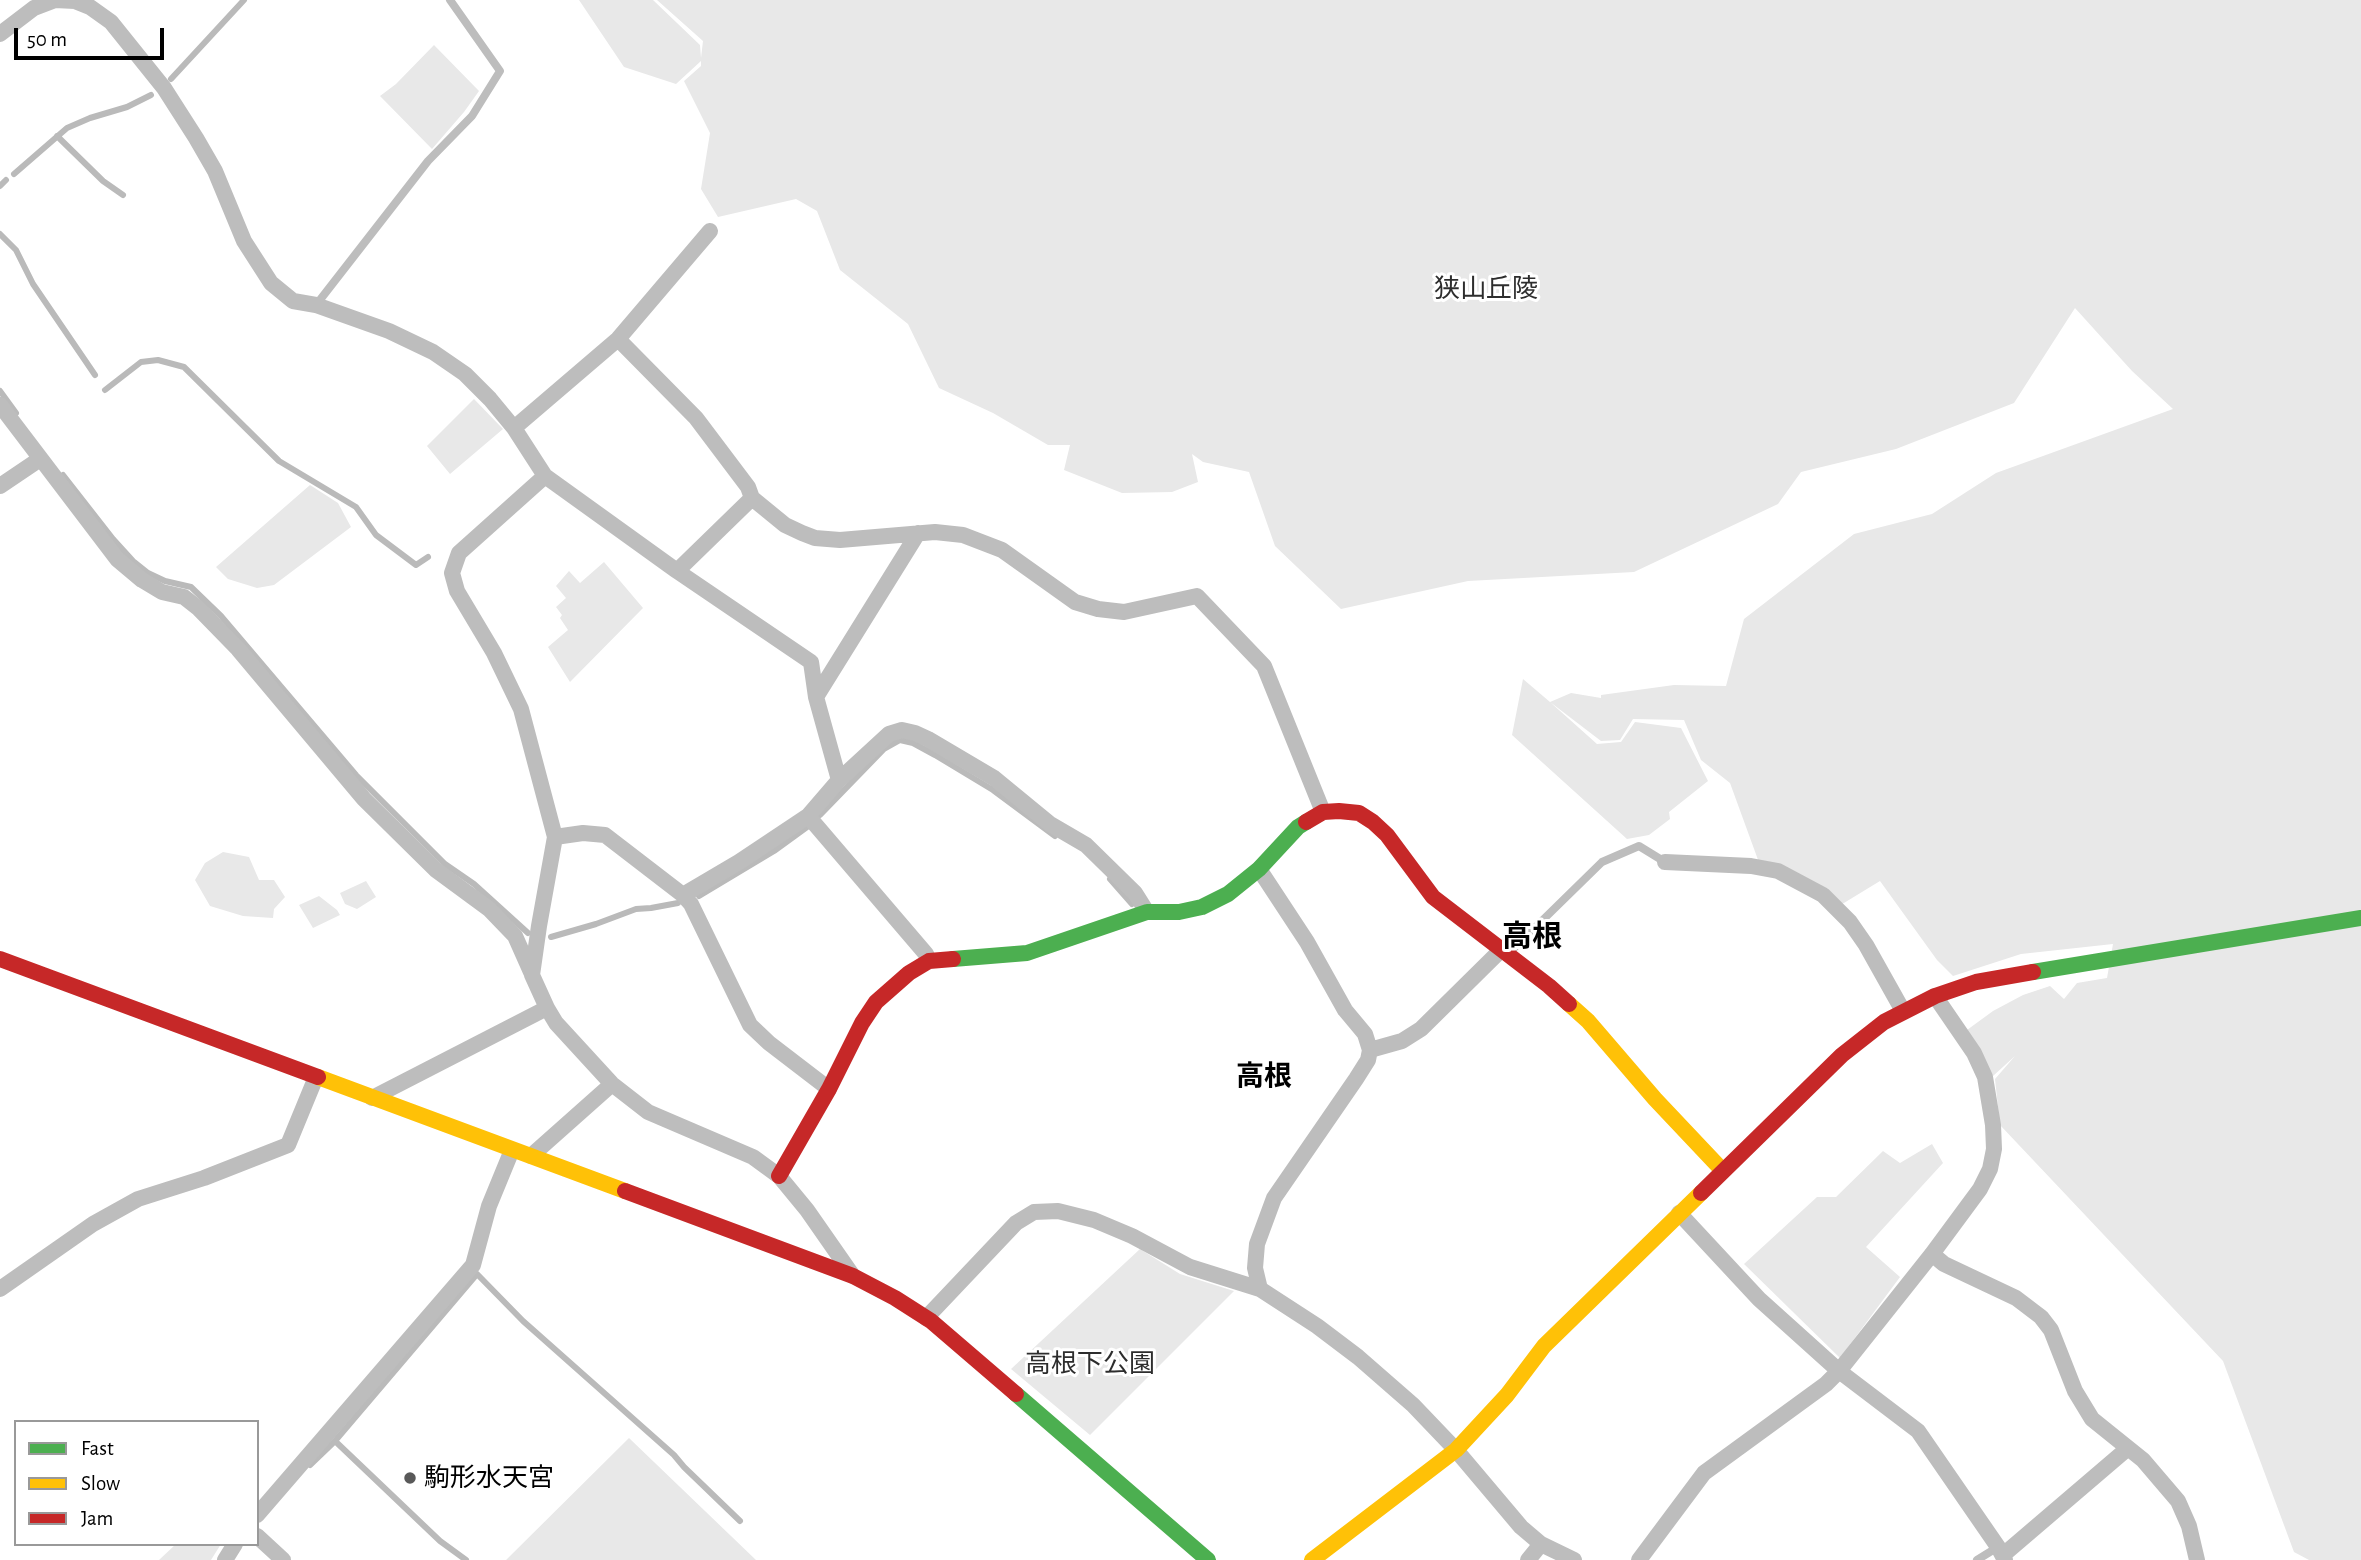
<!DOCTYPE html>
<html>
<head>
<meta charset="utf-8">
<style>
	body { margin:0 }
	#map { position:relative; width:2361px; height:1560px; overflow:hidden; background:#fff; font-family:"Alegreya Sans",sans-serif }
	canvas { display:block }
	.legend { position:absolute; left:14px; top:1420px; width:245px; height:126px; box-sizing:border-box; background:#fff; border:2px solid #999; margin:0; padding:9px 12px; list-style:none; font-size:21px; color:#000 }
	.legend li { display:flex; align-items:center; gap:14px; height:35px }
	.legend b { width:35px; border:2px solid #999 }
	.scale { position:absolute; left:14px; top:28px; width:150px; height:32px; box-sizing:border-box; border:4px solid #000; border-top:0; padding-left:9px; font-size:21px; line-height:24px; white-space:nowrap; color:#000; -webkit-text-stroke:5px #fff; paint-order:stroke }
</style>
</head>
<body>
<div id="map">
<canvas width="2361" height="1560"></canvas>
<ul class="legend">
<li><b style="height:9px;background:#4caf50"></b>Fast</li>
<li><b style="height:9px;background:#ffc107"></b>Slow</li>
<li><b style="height:9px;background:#c62828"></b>Jam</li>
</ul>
<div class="scale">50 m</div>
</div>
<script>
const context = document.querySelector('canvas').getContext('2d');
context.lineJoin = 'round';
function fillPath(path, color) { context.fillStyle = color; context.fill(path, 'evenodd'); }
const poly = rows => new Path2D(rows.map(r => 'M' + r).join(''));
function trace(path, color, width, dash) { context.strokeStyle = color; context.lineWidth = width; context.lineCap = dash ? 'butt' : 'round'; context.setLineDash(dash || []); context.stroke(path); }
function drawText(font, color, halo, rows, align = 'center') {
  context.font = font + ' "Alegreya Sans","Noto Sans JP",sans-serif'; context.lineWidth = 6; context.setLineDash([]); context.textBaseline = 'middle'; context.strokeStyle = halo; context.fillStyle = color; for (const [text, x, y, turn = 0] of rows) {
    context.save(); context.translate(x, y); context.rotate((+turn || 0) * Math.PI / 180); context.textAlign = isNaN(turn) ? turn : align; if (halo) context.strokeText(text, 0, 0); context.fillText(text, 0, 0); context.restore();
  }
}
const green = poly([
	[579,0,653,0,700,45,701,58,703,41,657,0,2361,0,2361,1560,2309,1560,2294,1552,2223,1361,2000,1125,1995,1079,2015,1056,1993,1076,1967,1030,1993,1011,2023,995,2050,986,2064,999,2077,983,2107,978,2113,944,2021,954,1953,976,1937,960,1880,881,1839,906,1761,868,1730,783,1701,760,1684,720,1633,719,1620,740,1601,741,1550,702,1597,744,1621,742,1635,722,1681,728,1708,781,1669,812,1670,819,1649,835,1627,839,1512,735,1523,679,1550,702,1571,693,1601,698,1601,695,1674,685,1726,686,1744,619,1854,534,1932,514,1996,473,2173,409,2132,371,2075,308,2014,403,1896,449,1801,472,1778,504,1634,572,1468,581,1341,609,1275,546,1249,472,1203,462,1192,454,1198,482,1172,492,1122,493,1064,470,1070,445,1048,445,993,413,939,388,908,324,840,270,817,211,796,199,718,217,701,189,710,133,684,81,701,66,701,61,676,84,624,67],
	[434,45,479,91,464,112,432,149,380,96,396,84],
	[474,399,503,429,450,474,427,446],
	[310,485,338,503,351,527,274,585,257,588,228,579,216,567],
	[604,562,643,608,570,682,548,647,568,630,560,618,562,615,556,607,566,598,556,586,569,571,580,583],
	[223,852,249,857,259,880,274,880,285,897,274,909,273,918,243,916,210,906,195,880,205,863],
	[366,881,376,897,357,909,345,904,340,893],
	[319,896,337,910,340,915,313,928,299,905],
	[1932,1144,1943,1163,1866,1247,1900,1277,1840,1358,1744,1264,1817,1197,1836,1197,1883,1151,1900,1163],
	[1140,1249,1180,1274,1234,1291,1090,1435,1011,1369],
	[629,1438,756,1560,506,1560],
	[176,1544,221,1544,211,1560,159,1560]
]);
const stream = poly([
	[171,79,244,0],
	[57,136,103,181,123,195],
	[14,174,67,128,90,118,127,107,151,95],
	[0,186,6,180],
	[0,234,16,250,33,284,95,375],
	[105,390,141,362,158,360,184,367,279,461,356,507,376,535,416,565,428,557],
	[0,391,16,413],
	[63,475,113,539,133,561,148,573,165,581,191,587,221,616,356,775,445,864,474,884,528,933],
	[820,815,884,749,900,740,913,743,935,755,993,790,1055,836],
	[1110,879,1132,904],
	[699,896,774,851,807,827],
	[551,937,596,924,636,909,651,908,678,903],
	[335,1441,440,1541,466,1560],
	[310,1465,335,1441,477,1274,523,1321,674,1455,684,1467,740,1521]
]);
const lane = poly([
	[316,305,428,161,472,116,500,71,450,0],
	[1507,955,1602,862,1639,846,1665,862],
	[1977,1560,1998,1547]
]);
const street = poly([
	[0,34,34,8,55,0,75,1,90,7,111,22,164,88,196,138,215,171,244,241,271,283,293,301,316,305,389,331,433,352,465,374,490,399,514,428,545,476,677,571,811,662,816,697,839,780],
	[618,339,696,418,748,487,752,498,785,525,802,533,815,538,840,540,935,532,963,535,1002,550,1075,602,1098,609,1124,612,1197,596,1264,666,1323,812],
	[0,405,117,559,142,580,162,592,184,597,198,608,238,649,364,799,436,870,489,909,515,936,531,972],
	[514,428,618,339,710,231],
	[545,476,459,553,452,573,457,591,494,653,521,709,555,837,539,926,532,975,547,1008,556,1023,612,1084,648,1112,753,1157,779,1176,807,1210,853,1276],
	[0,486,40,459],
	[677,571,752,498],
	[816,697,918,533],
	[808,816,926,954,929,961],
	[555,837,583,833,605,835,683,895,691,904,750,1025,769,1043,829,1089],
	[1665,862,1751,866,1778,871,1823,895,1850,922,1866,945,1903,1011],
	[1259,869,1307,942,1345,1010,1365,1034,1370,1050,1368,1060,1356,1079,1274,1198,1257,1244,1255,1268,1260,1289],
	[683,895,739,862,808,816,839,780,889,734,902,730,915,733,928,739,994,778,1050,824,1086,845,1135,893,1147,912],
	[1370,1050,1402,1041,1421,1029,1500,951],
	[372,1098,547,1008],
	[531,1156,612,1084],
	[1679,1213,1759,1299,1839,1371,1918,1431,1998,1547,2005,1560],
	[1932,1254,1944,1264,2016,1298,2041,1317,2051,1330,2075,1391,2092,1419,2143,1460,2178,1501,2189,1526,2197,1560],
	[0,1289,93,1224,138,1199,204,1178,288,1145,316,1077],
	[926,1318,1016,1223,1034,1212,1058,1211,1094,1220,1132,1236,1190,1267,1260,1289,1317,1326,1358,1357,1413,1405,1456,1450,1521,1527,1541,1544,1574,1560],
	[257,1515,473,1265,489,1206,512,1150],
	[257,1536,283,1560],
	[2003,1555,2127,1449],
	[225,1560,235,1544],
	[1528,1560,1541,1544],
	[1639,1560,1704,1473,1826,1384,1839,1371,1932,1254,1980,1189,1990,1169,1994,1149,1993,1125,1985,1077,1974,1053,1935,996]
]);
const fast = poly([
	[953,959,1027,953,1147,912,1179,912,1202,907,1228,894,1259,869,1298,827,1306,822],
	[2033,972,2361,918],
	[1016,1394,1208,1560]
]);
const slow = poly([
	[1569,1004,1588,1021,1655,1099,1723,1171],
	[318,1077,625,1191],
	[1312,1560,1456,1450,1507,1395,1544,1346,1701,1193]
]);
const jam = poly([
	[1306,822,1323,812,1339,811,1359,813,1373,822,1387,835,1433,897,1549,986,1569,1004],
	[0,959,318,1077],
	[779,1176,829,1089,862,1023,876,1002,909,973,929,961,953,959],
	[625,1191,853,1276,895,1298,931,1321,1016,1394],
	[1701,1193,1842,1055,1884,1022,1935,996,1976,982,2033,972]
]);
const markers = [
	[410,1478,7,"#595959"]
];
const parkNames = [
	["狭山丘陵",1486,289],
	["高根下公園",1090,1364]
];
const poiNames = [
	["駒形水天宮",424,1478]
];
const neighbourhoodNames = [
	["高根",1264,1077]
];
const quarterNames = [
	["高根",1532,937]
];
fillPath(green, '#e8e8e8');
trace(stream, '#bababa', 6);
trace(lane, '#bdbdbd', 8);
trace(street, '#bdbdbd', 16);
trace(fast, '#4caf50', 16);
trace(slow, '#ffc107', 16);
trace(jam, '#c62828', 16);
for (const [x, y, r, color] of markers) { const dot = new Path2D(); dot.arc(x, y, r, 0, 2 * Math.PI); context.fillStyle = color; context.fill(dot); trace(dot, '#fff', 2.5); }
drawText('26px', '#2d2d2d', '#fff', parkNames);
drawText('26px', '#000', '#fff', poiNames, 'left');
drawText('bold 28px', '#000', '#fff', neighbourhoodNames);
drawText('bold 30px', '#000', '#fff', quarterNames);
</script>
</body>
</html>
